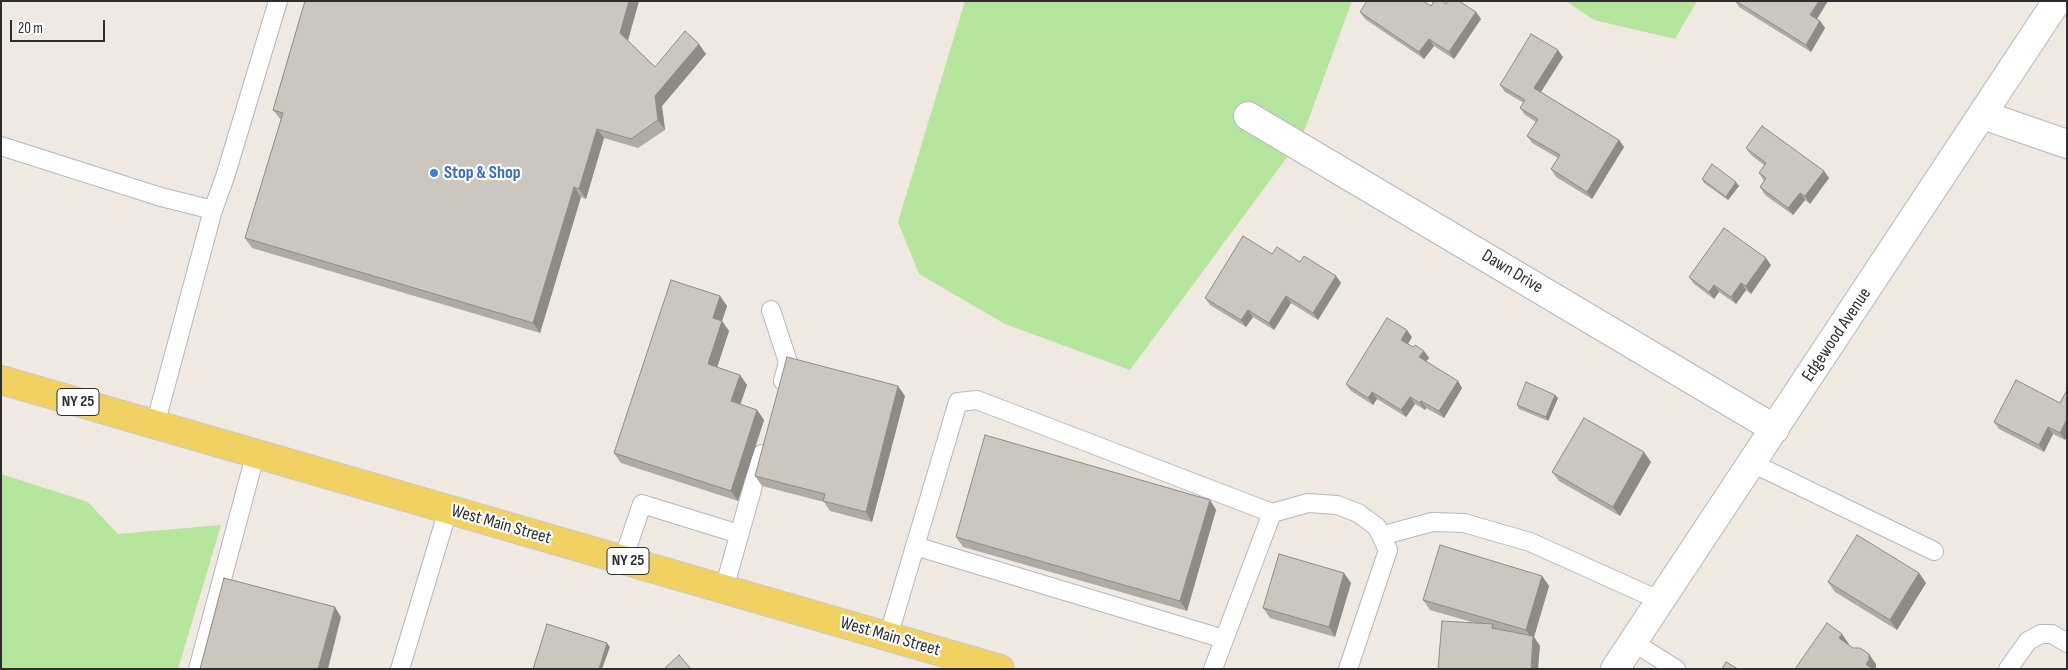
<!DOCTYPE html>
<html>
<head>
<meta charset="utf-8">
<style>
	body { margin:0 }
	#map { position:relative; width:2068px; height:670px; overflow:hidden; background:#efe9e1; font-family:"Sofia Sans Condensed",sans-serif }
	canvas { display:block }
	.frame { position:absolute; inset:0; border:2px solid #2e2e2e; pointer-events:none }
	.scale { position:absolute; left:10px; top:20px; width:95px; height:22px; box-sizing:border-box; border:2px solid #2e2e2e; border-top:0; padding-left:6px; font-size:15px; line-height:18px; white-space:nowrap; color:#2e2e2e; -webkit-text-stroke:4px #fff; paint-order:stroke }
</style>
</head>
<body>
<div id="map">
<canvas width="2068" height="670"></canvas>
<div class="frame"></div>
<div class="scale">20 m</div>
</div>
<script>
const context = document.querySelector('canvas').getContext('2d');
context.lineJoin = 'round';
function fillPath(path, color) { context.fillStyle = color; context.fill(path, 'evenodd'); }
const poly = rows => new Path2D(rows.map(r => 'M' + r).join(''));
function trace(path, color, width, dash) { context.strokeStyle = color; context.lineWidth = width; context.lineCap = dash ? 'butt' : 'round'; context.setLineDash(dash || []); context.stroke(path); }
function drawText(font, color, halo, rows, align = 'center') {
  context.font = font + ' "Sofia Sans Condensed",sans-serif'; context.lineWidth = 4.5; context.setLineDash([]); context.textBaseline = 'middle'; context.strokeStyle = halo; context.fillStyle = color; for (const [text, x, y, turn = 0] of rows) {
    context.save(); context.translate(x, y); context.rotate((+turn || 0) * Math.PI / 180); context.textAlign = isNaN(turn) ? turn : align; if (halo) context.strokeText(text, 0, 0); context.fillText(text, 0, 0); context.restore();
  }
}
const green = poly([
	[965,1,1352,1,1302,137,1130,370,1005,324,919,274,898,222],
	[1566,1,1697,1,1675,39,1594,20],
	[1,474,88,502,118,534,221,525,178,669,1,669]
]);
const service = poly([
	[1,146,161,197,213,210],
	[771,310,788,362,783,381],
	[155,425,213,210,225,177,278,1],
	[1752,463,1934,551],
	[1381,536,1432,522,1464,523,1530,542,1661,601],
	[915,546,1224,639],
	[623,560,642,504,739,534],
	[724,589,762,454],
	[888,637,958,402,977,400,1272,513],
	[1633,642,1676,669],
	[198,669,256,452],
	[400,669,448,510],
	[1213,669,1272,513,1308,503,1337,505,1358,513,1377,527,1388,550,1348,669],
	[2008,669,2028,641,2041,634,2052,634,2067,643]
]);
const minor = poly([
	[1983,115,2067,144],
	[1248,116,1775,429]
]);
const secondary = poly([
	[1615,669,2057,1]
]);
const primary = poly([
	[1,380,1000,669]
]);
const wall = poly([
	[305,1,639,1,628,41,655,67,706,54,662,106,665,130,638,148,604,138,586,199,581,197,540,333,252,248,245,238,281,120,273,110],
	[1735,1,1828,1,1817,19,1820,21,1825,28,1811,52,1739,7],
	[1446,4,1476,12,1481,19,1454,59,1434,46,1424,59,1365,19,1360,12,1431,6],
	[1563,57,1541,92,1619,140,1624,147,1592,199,1556,177,1551,169,1558,158,1532,143,1527,136,1536,122,1525,115,1520,108,1524,103,1505,92,1500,85],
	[1746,148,1824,171,1829,178,1810,204,1805,200,1793,215,1765,195,1760,187,1764,181,1759,173,1764,165,1751,155],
	[1702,179,1739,186,1728,200,1704,183],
	[1272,254,1300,262,1336,276,1341,283,1318,320,1291,303,1274,330,1253,317,1246,327,1210,305,1205,298],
	[1771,265,1751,294,1746,290,1736,304,1719,292,1714,299,1694,284,1689,277],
	[720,296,727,306,722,321,729,331,717,367,740,375,747,385,740,404,757,410,764,420,738,501,621,463,614,453],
	[1412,337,1408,344,1413,347,1424,351,1429,358,1426,362,1458,381,1462,388,1444,418,1426,408,1425,410,1415,404,1406,417,1377,399,1373,405,1351,391,1346,384],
	[1555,395,1558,398,1548,421,1519,409,1517,405],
	[905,396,872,522,830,511,824,502,762,486,755,476],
	[2060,403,2065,440,2053,434,2044,452,1999,429,1994,422],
	[1651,462,1620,516,1559,481,1552,472],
	[1210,500,1216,510,1187,611,963,547,956,537],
	[1919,573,1926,583,1897,630,1835,592,1828,582],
	[1542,576,1549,586,1534,637,1540,646,1475,623,1430,610,1423,600],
	[1351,583,1335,637,1270,618,1263,608]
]);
const shadedWall = poly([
	[629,1,639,1,627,43,620,33],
	[1819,1,1828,1,1815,22,1810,15],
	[1476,12,1481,19,1454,59,1449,52],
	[1820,21,1825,28,1811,52,1806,45],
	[1429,39,1434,46,1424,59,1419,52],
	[699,44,706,54,662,106,665,130,658,120,655,96],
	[1558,50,1563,57,1539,95,1534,88],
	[597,129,604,138,586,199,579,189],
	[1619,140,1624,147,1592,199,1587,192],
	[1824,171,1829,178,1810,204,1805,196],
	[1736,182,1739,186,1728,200,1726,197],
	[574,187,581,197,540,333,533,323],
	[1800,193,1805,200,1793,215,1788,208],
	[1766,258,1771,265,1751,294,1746,286],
	[1336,276,1341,283,1318,320,1313,313],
	[1741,283,1746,290,1736,304,1731,297],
	[1714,285,1719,292,1714,299,1709,292],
	[720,296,727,306,722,321,729,331,715,374,708,364,713,318],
	[1286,296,1291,303,1274,330,1269,323],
	[1248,310,1253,317,1246,327,1241,320],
	[1407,330,1412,337,1406,347,1401,340],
	[1424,351,1429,358,1424,364,1419,357],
	[740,375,747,385,738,411,731,401],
	[1458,381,1462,388,1444,418,1439,411],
	[898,386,905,396,872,522,866,512],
	[1372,392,1377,399,1373,405,1368,398],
	[1555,395,1558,398,1548,421,1546,417],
	[1410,397,1415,404,1406,417,1401,410],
	[1421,401,1426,408,1425,410,1420,403],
	[757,410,764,420,738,501,731,491],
	[2067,419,2067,436,2065,440,2060,433],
	[2048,427,2053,434,2044,452,2039,445],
	[1644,452,1651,462,1620,516,1613,507],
	[1210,500,1216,510,1187,611,1180,601],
	[1344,573,1351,583,1335,637,1329,627],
	[1919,573,1926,583,1897,630,1890,620],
	[1542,576,1549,586,1534,637,1540,646,1538,669,1531,669,1533,640,1526,630],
	[335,607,341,617,328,669,318,669],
	[1842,634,1849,644,1846,648,1839,638],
	[607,643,610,647,602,669,599,669],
	[1869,654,1876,664,1876,669,1869,669,1866,664]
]);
const building = poly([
	[305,1,629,1,620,33,655,67,685,31,699,44,655,96,658,120,631,139,597,129,579,189,574,187,533,323,245,238,283,113,273,110,305,1],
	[1367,1,1423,1,1431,6,1434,1,1442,1,1446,4,1448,1,1459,1,1476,12,1449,52,1429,39,1419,52,1360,12,1367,1],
	[1736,1,1819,1,1810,15,1820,21,1806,45,1736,1],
	[1531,34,1558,50,1534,88,1619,140,1587,192,1551,169,1560,155,1527,136,1538,119,1520,108,1525,100,1500,85,1531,34],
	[1762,126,1824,171,1805,196,1800,193,1788,208,1760,187,1766,178,1759,173,1766,163,1746,148,1762,126],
	[1712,164,1736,182,1726,197,1702,179,1712,164],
	[1724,228,1766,258,1746,286,1741,283,1731,297,1714,285,1709,292,1689,277,1724,228],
	[1243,236,1272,254,1277,247,1300,262,1304,256,1336,276,1313,313,1286,296,1269,323,1248,310,1241,320,1205,298,1243,236],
	[671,280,720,296,713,318,722,321,708,364,740,375,731,401,757,410,731,491,614,453,671,280],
	[1387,318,1407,330,1401,340,1413,347,1415,345,1424,351,1419,357,1458,381,1439,411,1421,401,1420,403,1410,397,1401,410,1372,392,1368,398,1346,384,1387,318],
	[787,357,898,386,866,512,823,501,825,494,755,476,787,357],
	[2016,380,2060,403,2067,390,2067,419,2060,433,2048,427,2039,445,1994,422,2016,380],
	[1526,382,1555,395,1546,417,1517,405,1526,382],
	[1584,418,1644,452,1613,507,1552,472,1584,418],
	[985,435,1210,500,1180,601,956,537,985,435],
	[1857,535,1919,573,1890,620,1828,582,1857,535],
	[1440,545,1542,576,1526,630,1423,600,1440,545],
	[1279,554,1344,573,1329,627,1263,608,1279,554],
	[224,578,335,607,318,669,200,669,224,578],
	[1442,621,1493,624,1492,628,1533,636,1531,669,1438,669,1442,621],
	[1827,623,1842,634,1839,638,1853,648,1860,648,1869,654,1869,660,1866,664,1872,669,1795,669,1827,623],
	[547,624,607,643,599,669,533,669,547,624],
	[679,655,691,669,664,669,679,655],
	[1726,662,1738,669,1722,669,1726,662]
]);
const markers = [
	[434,173,5,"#3f7fe0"]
];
const shields = [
	[78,402,42],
	[628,561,42]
];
const shieldNames = [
	["NY 25",78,402],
	["NY 25",628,561]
];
const shopNames = [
	["Stop & Shop",444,173]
];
const streetNames = [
	["Dawn Drive",1512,272,31],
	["Edgewood Avenue",1837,335,-56],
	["West Main Street",501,525,16],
	["West Main Street",890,637,16]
];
fillPath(green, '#b6e59e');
trace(service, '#b4b7c1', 20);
trace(minor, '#b4b7c1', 30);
trace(secondary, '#b4b7c1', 30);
trace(primary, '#c9c9c9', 30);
trace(service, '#fff', 18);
trace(minor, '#fff', 28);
trace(secondary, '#fff', 28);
trace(primary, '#f2d163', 28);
fillPath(wall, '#afaba4');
fillPath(shadedWall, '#8e8b86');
fillPath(building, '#cbc7bf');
trace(building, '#8e8b86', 1);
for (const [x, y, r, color] of markers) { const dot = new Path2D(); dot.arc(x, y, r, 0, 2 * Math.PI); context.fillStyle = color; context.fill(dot); trace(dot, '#fff', 2); }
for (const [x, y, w] of shields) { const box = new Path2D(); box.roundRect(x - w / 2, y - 13.5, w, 27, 4); context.fillStyle = '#fff'; context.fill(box); trace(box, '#2e2e2e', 1); }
drawText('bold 16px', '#2e2e2e', null, shieldNames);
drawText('bold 18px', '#366cbe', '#fff', shopNames, 'left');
drawText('18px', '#2e2e2e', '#fff', streetNames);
</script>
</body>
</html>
